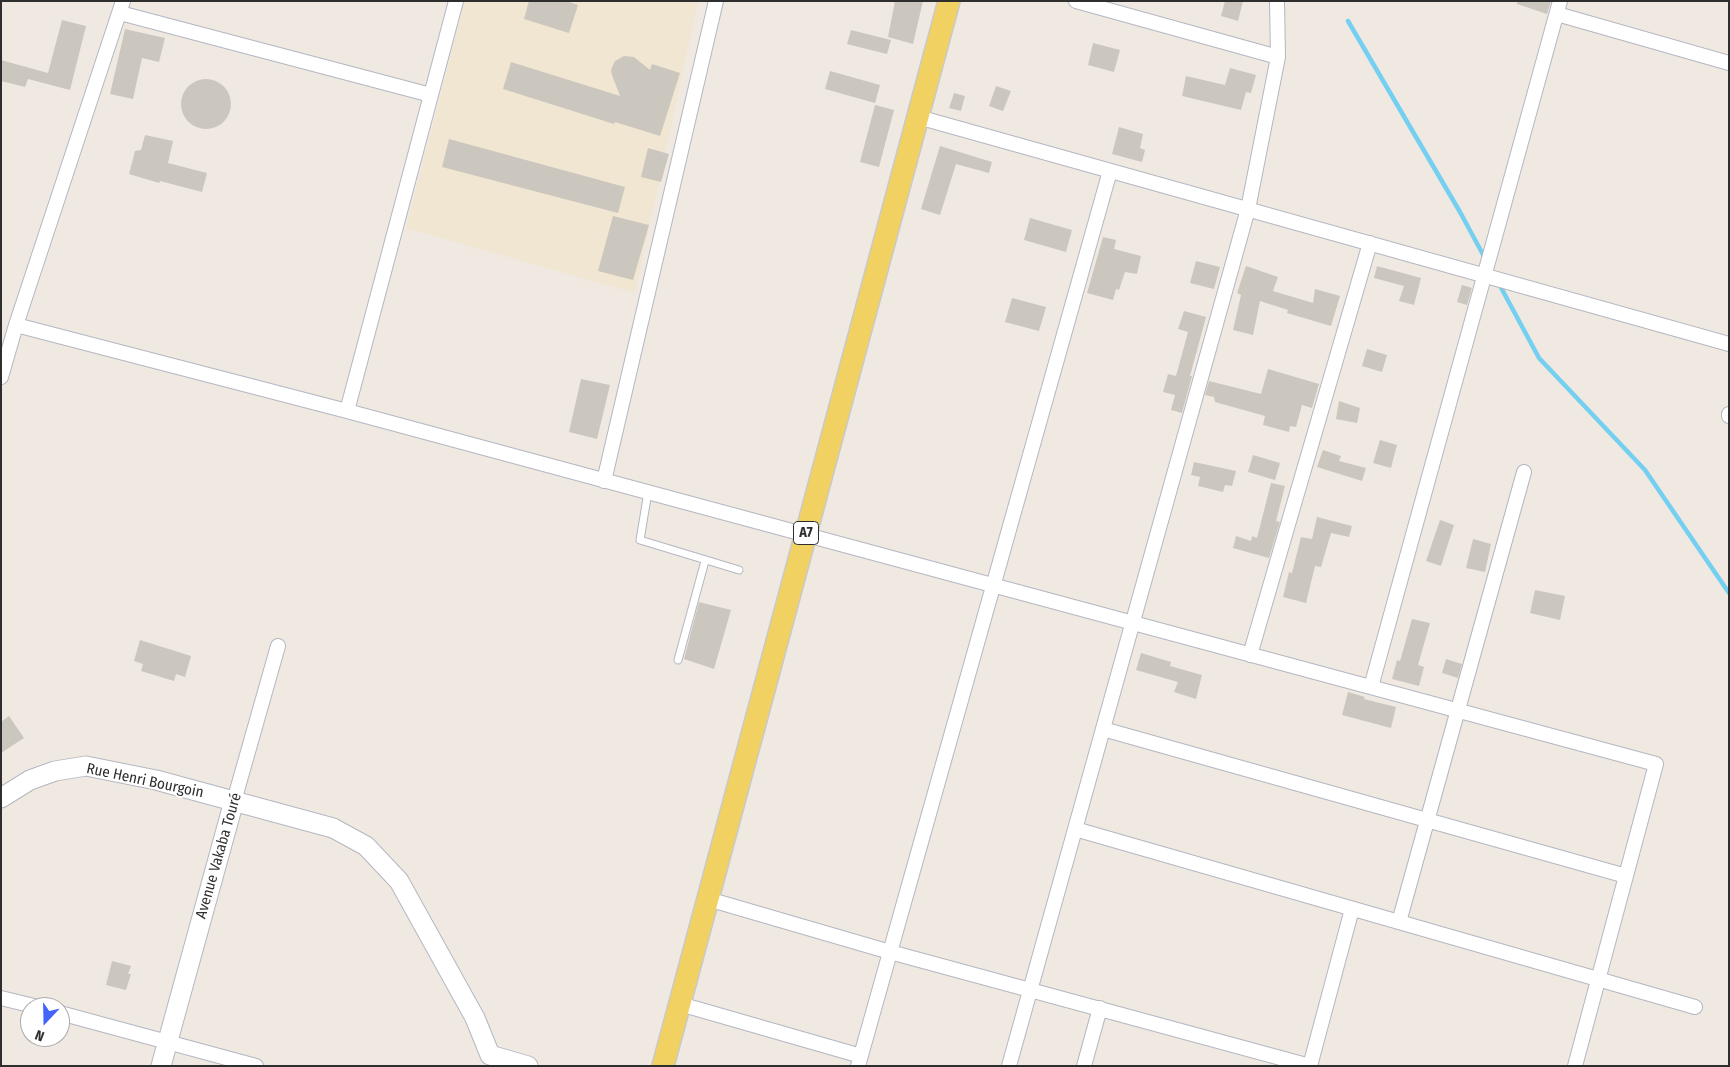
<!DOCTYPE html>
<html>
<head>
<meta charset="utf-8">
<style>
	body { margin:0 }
	#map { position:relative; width:1730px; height:1067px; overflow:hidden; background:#efe9e1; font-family:"Fira Sans Condensed",sans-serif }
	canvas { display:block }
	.frame { position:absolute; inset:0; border:2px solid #2e2e2e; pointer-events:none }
	.north { position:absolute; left:20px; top:997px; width:50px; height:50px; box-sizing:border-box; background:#fff; border:1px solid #ababab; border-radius:50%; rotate:201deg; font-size:14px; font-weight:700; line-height:20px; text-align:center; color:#2e2e2e }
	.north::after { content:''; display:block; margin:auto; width:18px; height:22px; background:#4264fb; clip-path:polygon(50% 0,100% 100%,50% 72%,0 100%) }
</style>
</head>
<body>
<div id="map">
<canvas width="1730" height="1067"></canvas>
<div class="frame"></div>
<div class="north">N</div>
</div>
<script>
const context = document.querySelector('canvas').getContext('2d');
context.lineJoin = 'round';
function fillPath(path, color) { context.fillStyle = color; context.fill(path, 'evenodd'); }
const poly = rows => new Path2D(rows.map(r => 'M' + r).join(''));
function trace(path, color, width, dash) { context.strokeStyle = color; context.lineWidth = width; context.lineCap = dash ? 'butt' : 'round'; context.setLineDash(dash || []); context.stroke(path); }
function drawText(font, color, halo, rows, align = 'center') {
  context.font = font + ' "Fira Sans Condensed",sans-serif'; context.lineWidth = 4; context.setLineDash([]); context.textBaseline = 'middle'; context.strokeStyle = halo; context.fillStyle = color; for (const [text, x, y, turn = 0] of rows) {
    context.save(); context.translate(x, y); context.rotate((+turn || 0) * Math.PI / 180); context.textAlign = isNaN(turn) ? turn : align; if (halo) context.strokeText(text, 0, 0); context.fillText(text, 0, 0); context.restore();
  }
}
const education = poly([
	[465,1,698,1,635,293,406,228]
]);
const stream = poly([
	[1348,21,1460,212,1486,260],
	[1498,282,1539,358,1645,470,1729,593]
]);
const building = poly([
	[529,1,566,1,578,5,569,33,524,19],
	[895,1,923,1,913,44,888,37],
	[1225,1,1243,1,1238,21,1221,16],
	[1517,1,1551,1,1547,14,1517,4],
	[62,20,86,26,70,90,28,79,25,87,1,81,1,60,48,73],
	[125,29,165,38,159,62,142,58,133,99,110,94],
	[851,30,891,40,887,54,847,44],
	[1093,43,1120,50,1114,72,1088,65],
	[624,56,634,57,650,70,652,64,680,73,660,136,615,122,614,124,503,89,511,62,620,96,612,75,611,70,615,61],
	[1230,68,1256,75,1251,93,1246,92,1241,110,1182,96,1186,76,1225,85],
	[830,71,880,85,875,103,825,89],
	'181 104a25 25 0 1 1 50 0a25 25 0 1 1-50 0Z',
	[996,86,1011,91,1003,111,989,106],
	[954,93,965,96,961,111,949,108],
	[875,105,894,110,879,167,860,162],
	[1119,127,1143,134,1140,148,1145,150,1142,162,1112,154],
	[145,135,173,141,168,163,207,173,202,192,160,181,159,183,129,174,135,151,141,150],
	[449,139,625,187,618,213,442,167],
	[940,146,992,162,989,173,956,164,940,215,921,209],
	[648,148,669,154,661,182,641,177],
	[613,216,649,225,633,280,598,271],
	[1030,218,1072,230,1066,252,1024,240],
	[1103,237,1116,240,1114,249,1141,256,1137,274,1125,272,1119,290,1116,289,1113,300,1087,293],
	[1196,261,1220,267,1214,289,1190,283],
	[1246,266,1278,277,1273,291,1313,303,1315,289,1340,296,1331,326,1287,313,1288,310,1260,301,1253,335,1233,330,1241,295,1237,293],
	[1377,266,1421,278,1414,305,1399,301,1404,286,1374,278],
	[1462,285,1472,288,1467,305,1457,302],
	[1012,298,1046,307,1039,331,1005,322],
	[1184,311,1206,317,1190,376,1192,376,1182,413,1171,410,1175,395,1163,392,1168,374,1176,376,1188,332,1178,329],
	[1367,349,1387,355,1382,372,1362,366],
	[1268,369,1319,384,1312,408,1302,405,1296,427,1290,426,1289,432,1263,425,1265,416,1215,402,1214,397,1205,395,1209,381,1261,394],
	[581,379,610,385,597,439,569,432],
	[1339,401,1360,408,1357,423,1336,419],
	[1380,440,1397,445,1391,468,1373,463],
	[1323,450,1341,456,1339,461,1366,468,1362,481,1317,467],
	[1253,455,1280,463,1275,480,1248,472],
	[1194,462,1236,471,1232,486,1225,485,1223,492,1198,486,1200,477,1191,475],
	[1271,483,1285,486,1276,521,1280,522,1269,558,1233,548,1236,536,1251,541,1252,536,1257,538],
	[1317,517,1352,526,1349,537,1331,533,1321,567,1315,566,1306,603,1283,597,1289,572,1292,573,1301,537,1312,539],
	[1440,520,1454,525,1441,566,1426,561],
	[1473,539,1491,544,1485,572,1466,568],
	[1535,590,1565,596,1560,620,1530,613],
	[699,602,731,610,714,669,684,659],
	[1412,619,1430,623,1418,665,1424,667,1419,686,1392,679,1397,660,1400,661],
	[140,640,191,656,185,677,176,674,174,681,141,671,143,664,134,661],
	[1141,653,1171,662,1170,666,1202,675,1196,699,1174,692,1178,682,1136,670],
	[1446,659,1462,664,1458,678,1442,673],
	[1348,692,1365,697,1364,699,1396,707,1391,728,1342,715],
	[9,716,24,738,1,753,1,722],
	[112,961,131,966,128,974,131,974,126,990,106,985]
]);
const lane = poly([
	[648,492,640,540,739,570],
	[678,660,705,561]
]);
const street = poly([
	[1076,1,1278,57],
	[120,13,431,95],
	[1557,14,1729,63],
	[918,117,1729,344],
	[16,325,347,411,1656,764,1575,1066],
	[1,377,16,325,123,1],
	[347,411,456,1],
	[1729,414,1729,416],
	[604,481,716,1],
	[1250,655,1370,243],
	[1371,687,1560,1],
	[1103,729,1626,876],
	[234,801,278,646],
	[1075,829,1695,1007],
	[708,899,890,952,1310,1066],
	[1399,922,1524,472],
	[1,998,38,1007],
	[680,1004,861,1056],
	[60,1013,256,1066],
	[858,1066,1110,171],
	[1009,1066,1248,209,1278,57,1277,1],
	[1084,1066,1100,1008],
	[1310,1066,1352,909]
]);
const secondary = poly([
	[1,798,30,780,55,771,86,766,156,780,333,828,366,846,399,881,475,1018,490,1055,528,1066],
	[161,1066,234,801]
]);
const primary = poly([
	[663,1066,949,1]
]);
const shields = [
	[806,533,25]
];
const shieldNames = [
	["A7",806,533]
];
const streetNames = [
	["Rue Henri Bourgoin",145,781,12],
	["Avenue Vakaba Touré",219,856,-74]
];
fillPath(education, '#f0e6d1');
trace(stream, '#75cff0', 4.5);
fillPath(building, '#cbc7bf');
trace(lane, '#b4b7c1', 9);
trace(street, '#b4b7c1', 16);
trace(secondary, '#b4b7c1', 21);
trace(primary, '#c9c9c9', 24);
trace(lane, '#fff', 7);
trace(street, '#fff', 14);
trace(secondary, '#fff', 19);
trace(primary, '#f2d163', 21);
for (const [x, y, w] of shields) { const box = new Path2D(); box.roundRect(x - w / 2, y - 11.5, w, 23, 4); context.fillStyle = '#fff'; context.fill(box); trace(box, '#2e2e2e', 1); }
drawText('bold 14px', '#2e2e2e', null, shieldNames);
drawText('15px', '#2e2e2e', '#fff', streetNames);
</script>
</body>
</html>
